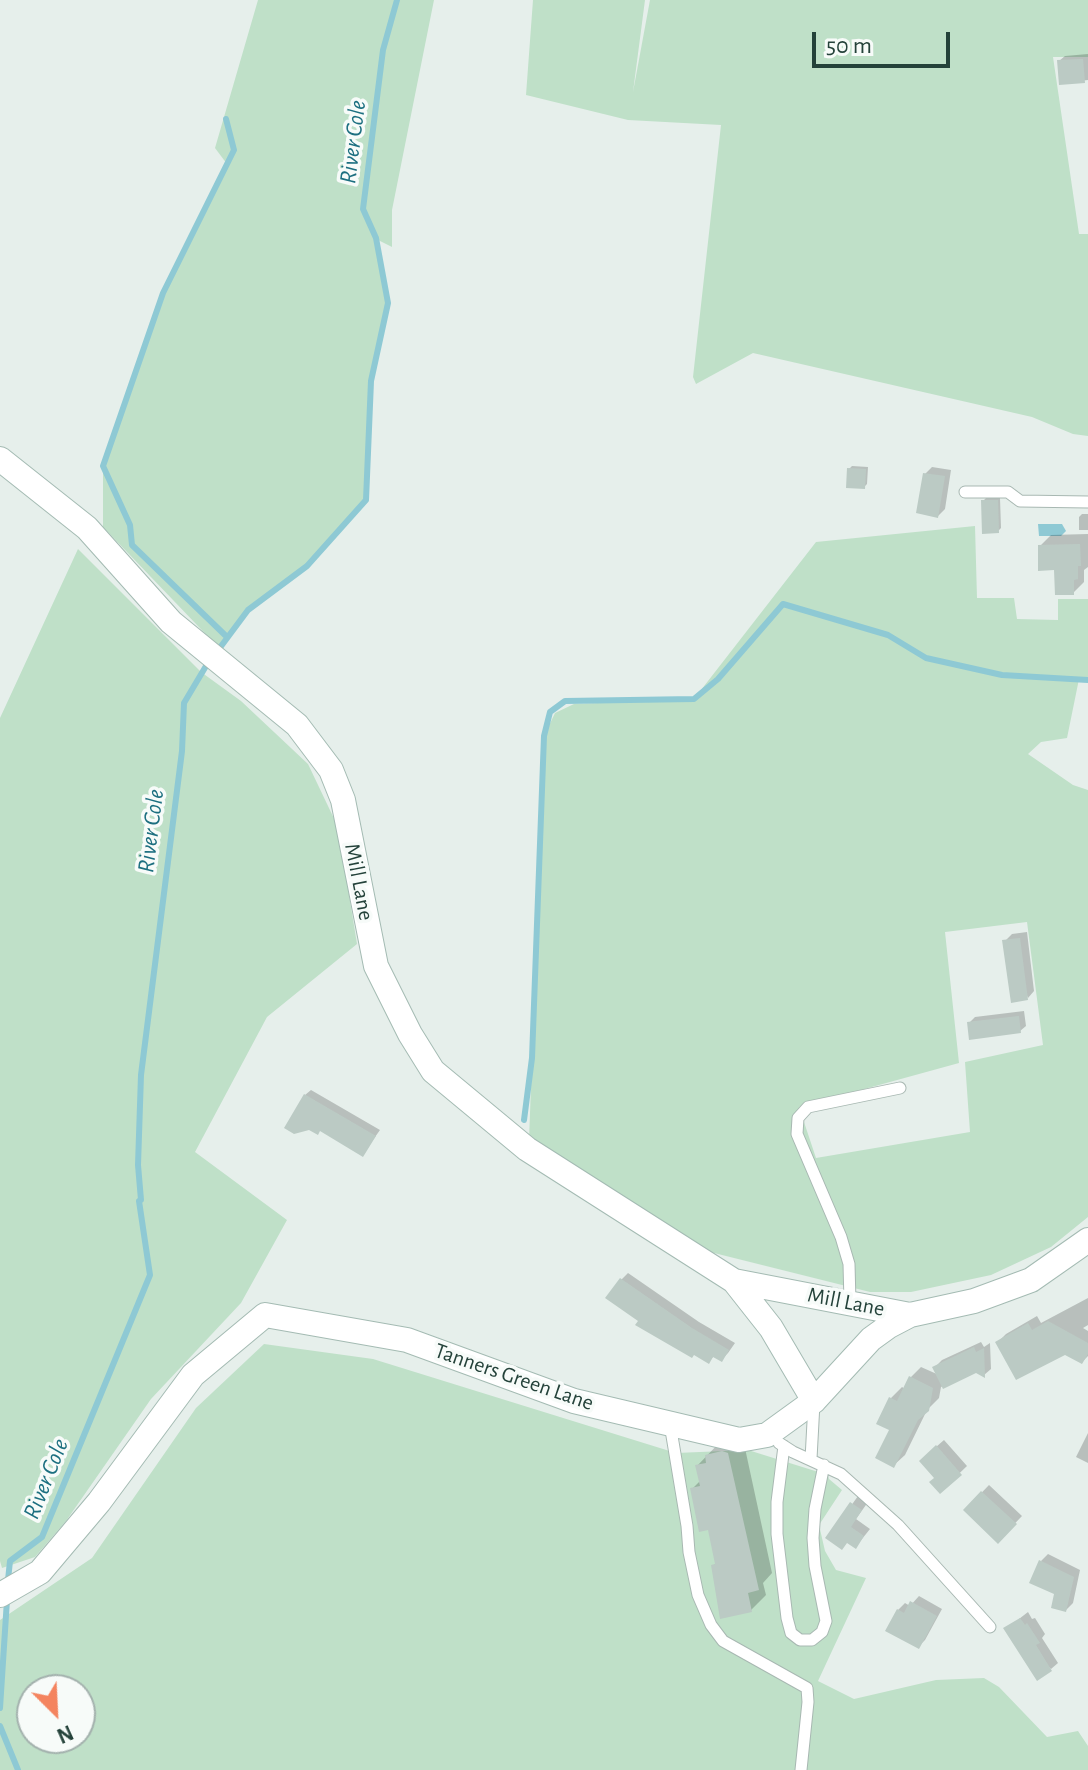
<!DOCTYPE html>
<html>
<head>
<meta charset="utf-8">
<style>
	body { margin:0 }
	#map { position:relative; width:1088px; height:1770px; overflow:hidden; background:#e6efeb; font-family:"Alegreya Sans",sans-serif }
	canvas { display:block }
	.north { position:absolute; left:16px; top:1674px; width:80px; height:80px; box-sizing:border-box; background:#f7fbf9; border:2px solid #a3b1ad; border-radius:50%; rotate:156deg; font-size:22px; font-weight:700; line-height:32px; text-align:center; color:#24423a }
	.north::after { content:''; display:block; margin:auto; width:28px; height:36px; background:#f4845f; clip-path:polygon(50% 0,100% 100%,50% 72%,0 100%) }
	.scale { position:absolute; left:812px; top:32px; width:138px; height:36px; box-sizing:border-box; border:4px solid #24423a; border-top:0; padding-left:10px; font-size:24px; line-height:28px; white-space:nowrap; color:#24423a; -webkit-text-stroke:6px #f7fbf9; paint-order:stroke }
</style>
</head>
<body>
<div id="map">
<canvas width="1088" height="1770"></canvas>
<div class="north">N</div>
<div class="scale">50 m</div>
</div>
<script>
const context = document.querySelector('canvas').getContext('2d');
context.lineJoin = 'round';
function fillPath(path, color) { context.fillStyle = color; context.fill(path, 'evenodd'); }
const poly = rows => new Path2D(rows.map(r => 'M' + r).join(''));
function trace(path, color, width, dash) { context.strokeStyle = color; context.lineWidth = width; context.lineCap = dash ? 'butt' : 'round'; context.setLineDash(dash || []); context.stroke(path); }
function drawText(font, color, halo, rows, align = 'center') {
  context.font = font + ' "Alegreya Sans",sans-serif'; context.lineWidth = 7; context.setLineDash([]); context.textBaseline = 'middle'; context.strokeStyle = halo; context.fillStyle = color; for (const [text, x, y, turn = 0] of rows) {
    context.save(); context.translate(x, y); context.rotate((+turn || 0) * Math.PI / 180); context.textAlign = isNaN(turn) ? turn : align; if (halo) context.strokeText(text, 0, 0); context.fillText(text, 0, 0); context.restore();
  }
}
const green = poly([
	[258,0,434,0,392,210,392,247,376,239,388,303,371,381,366,500,307,566,248,610,219,648,103,527,103,466,163,293,227,164,215,148],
	[533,0,645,0,633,92,650,0,1088,0,1088,57,1053,57,1079,234,1088,234,1088,436,1073,434,1032,417,753,353,696,384,693,377,721,125,628,120,526,95],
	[975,526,977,598,1014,598,1017,619,1058,620,1058,599,1088,599,1088,679,1079,679,1067,738,1041,742,1028,754,1073,785,1088,790,1088,1217,1051,1247,991,1275,911,1292,870,1292,698,1249,529,1140,544,736,555,713,574,704,694,699,816,542],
	[1027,922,1043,1045,965,1062,970,1132,816,1158,799,1107,959,1063,945,932],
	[78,549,201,672,241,701,308,764,338,827,357,944,267,1017,195,1152,287,1220,241,1303,151,1399,66,1521,35,1557,2,1568,0,1561,0,718],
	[264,1344,373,1359,676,1453,748,1450,828,1475,829,1479,842,1490,819,1525,825,1551,836,1570,866,1578,818,1681,854,1699,936,1680,984,1678,999,1687,1047,1737,1078,1731,1088,1746,1088,1770,0,1770,0,1620,92,1558,196,1408],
	[32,1690,80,1690,80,1738,32,1738]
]);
const water = poly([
	[1038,524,1062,524,1066,531,1061,536,1039,536]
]);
const shadow = poly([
	[1088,54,1088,80,1061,83,1059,61,1065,56],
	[852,466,868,467,867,484,864,487,849,469],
	[932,467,951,470,945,509,938,516,925,474],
	[986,498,1000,498,1001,528,998,531,983,501],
	[1082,514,1088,514,1088,530,1079,530,1079,517],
	[1088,534,1088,567,1084,570,1084,582,1073,593,1040,546,1051,535],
	[1027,932,1034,991,1028,998,1005,941,1012,934],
	[1024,1011,1026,1026,1020,1031,969,1023,975,1017],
	[311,1090,380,1130,363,1154,321,1129,305,1095],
	[628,1273,699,1322,735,1343,728,1353,721,1360,715,1355,709,1361,640,1321,621,1280],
	[1088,1298,1088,1325,1083,1328,1088,1331,1088,1356,1082,1362,1065,1352,998,1342,1006,1334,1037,1316,1041,1323],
	[981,1342,984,1347,990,1343,991,1369,984,1375,976,1371,941,1387,939,1398,927,1410,905,1455,894,1465,891,1398,902,1387,905,1389,910,1378,921,1367,939,1375,935,1367,942,1360],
	[1088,1433,1088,1463,1076,1457],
	[743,1439,772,1573,763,1583,766,1595,751,1610,713,1566,717,1562,709,1528,692,1489,701,1480,697,1466,721,1441],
	[944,1440,967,1466,940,1492,928,1454],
	[989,1485,1022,1516,998,1541,965,1510],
	[858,1496,868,1502,856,1519,870,1529,862,1539,856,1546,848,1541,828,1538],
	[1048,1554,1080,1570,1073,1603,1066,1610,1041,1561],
	[919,1596,942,1609,925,1640,918,1647,898,1610,905,1603,910,1606],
	[1028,1612,1032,1619,1035,1618,1045,1634,1042,1638,1058,1663,1051,1669,1006,1629]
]);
const stream = poly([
	[226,119,234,150,163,293,103,466,130,525,132,545,227,637],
	[216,653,248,610,307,566,366,500,371,381,388,303,376,238,363,209,383,50,397,0],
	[524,1120,532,1058,544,736,550,712,565,701,694,699,718,679,783,604,888,635,926,658,1002,675,1088,680],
	[8,1580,10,1561,42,1537,150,1275,139,1201,141,1200,138,1165,141,1075,182,751,184,703,209,661],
	[0,1708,7,1600],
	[0,1726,18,1770]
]);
const building = poly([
	[1083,59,1085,83,1059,85,1057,60],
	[847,468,866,469,865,489,846,488],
	[923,473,945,476,938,518,916,513],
	[981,500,998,500,999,533,982,534],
	[1080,544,1081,566,1078,566,1078,579,1074,580,1074,595,1055,595,1054,570,1038,571,1038,545],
	[1020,938,1028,1000,1011,1003,1002,940],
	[1019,1016,1021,1033,969,1040,967,1022],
	[304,1094,376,1136,363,1157,320,1131,318,1135,309,1130,294,1134,284,1128],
	[620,1278,692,1328,729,1350,722,1362,713,1357,709,1364,694,1355,692,1358,635,1325,638,1321,605,1298],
	[1048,1321,1088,1343,1088,1354,1082,1364,1065,1355,1016,1380,995,1342,1028,1323,1032,1330],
	[974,1347,976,1352,984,1348,985,1378,976,1373,943,1389,932,1367],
	[909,1376,933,1388,929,1411,918,1420,894,1468,875,1458,889,1430,876,1424,889,1397,897,1401],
	[936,1445,962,1475,940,1494,929,1482,934,1478,919,1461],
	[722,1451,728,1453,759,1590,748,1593,752,1612,720,1619,711,1565,715,1564,708,1530,699,1532,690,1488,700,1486,695,1465,706,1463,705,1455],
	[981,1491,1017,1524,998,1544,963,1510],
	[850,1502,862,1510,851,1527,864,1536,856,1549,847,1543,842,1550,825,1538],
	[1039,1560,1074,1577,1066,1612,1051,1608,1054,1594,1029,1583],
	[910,1601,937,1616,919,1649,885,1631,897,1609,904,1613],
	[1020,1618,1025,1625,1027,1623,1040,1643,1036,1645,1052,1671,1037,1681,1003,1628]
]);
const lane = poly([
	[965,492,1008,492,1020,501,1088,502],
	[850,1302,849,1264,841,1237,797,1134,798,1118,808,1107,900,1088],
	[670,1424,687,1526,689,1552,698,1595,711,1625,723,1641,807,1688,808,1702,801,1770],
	[779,1443,793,1452,841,1474,898,1525,990,1627],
	[784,1446,777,1502,777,1534,787,1618,791,1633,800,1640,812,1640,822,1632,826,1621,815,1566,813,1538,815,1509,824,1465],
	[811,1459,814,1403]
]);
const secondary = poly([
	[0,459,87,528,171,622,297,725,331,770,343,800,376,966,410,1034,433,1071,527,1149,734,1281,910,1315],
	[734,1281,771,1328,814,1401],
	[0,1595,40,1572,99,1502,193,1375,265,1315,407,1340,574,1401,739,1440,767,1435,814,1401,871,1339,889,1326,910,1315,974,1301,1031,1280,1088,1240]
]);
const streetNames = [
	["Mill Lane",359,882,79],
	["Mill Lane",846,1302,11],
	["Tanners Green Lane",514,1377,19]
];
const waterNames = [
	["River Cole",353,142,-83],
	["River Cole",151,831,-83],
	["River Cole",46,1479,-68]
];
fillPath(green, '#bfe0c8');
fillPath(water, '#8ec9d4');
fillPath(shadow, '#0003');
trace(stream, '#8ec9d4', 6);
fillPath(building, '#bbcac4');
trace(lane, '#a8b8b2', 13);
trace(secondary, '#a4bbb3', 26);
trace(lane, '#fff', 11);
trace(secondary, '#fff', 24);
drawText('22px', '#24423a', '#f7fbf9', streetNames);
drawText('italic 24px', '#1c6f80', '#f7fbf9', waterNames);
</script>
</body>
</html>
